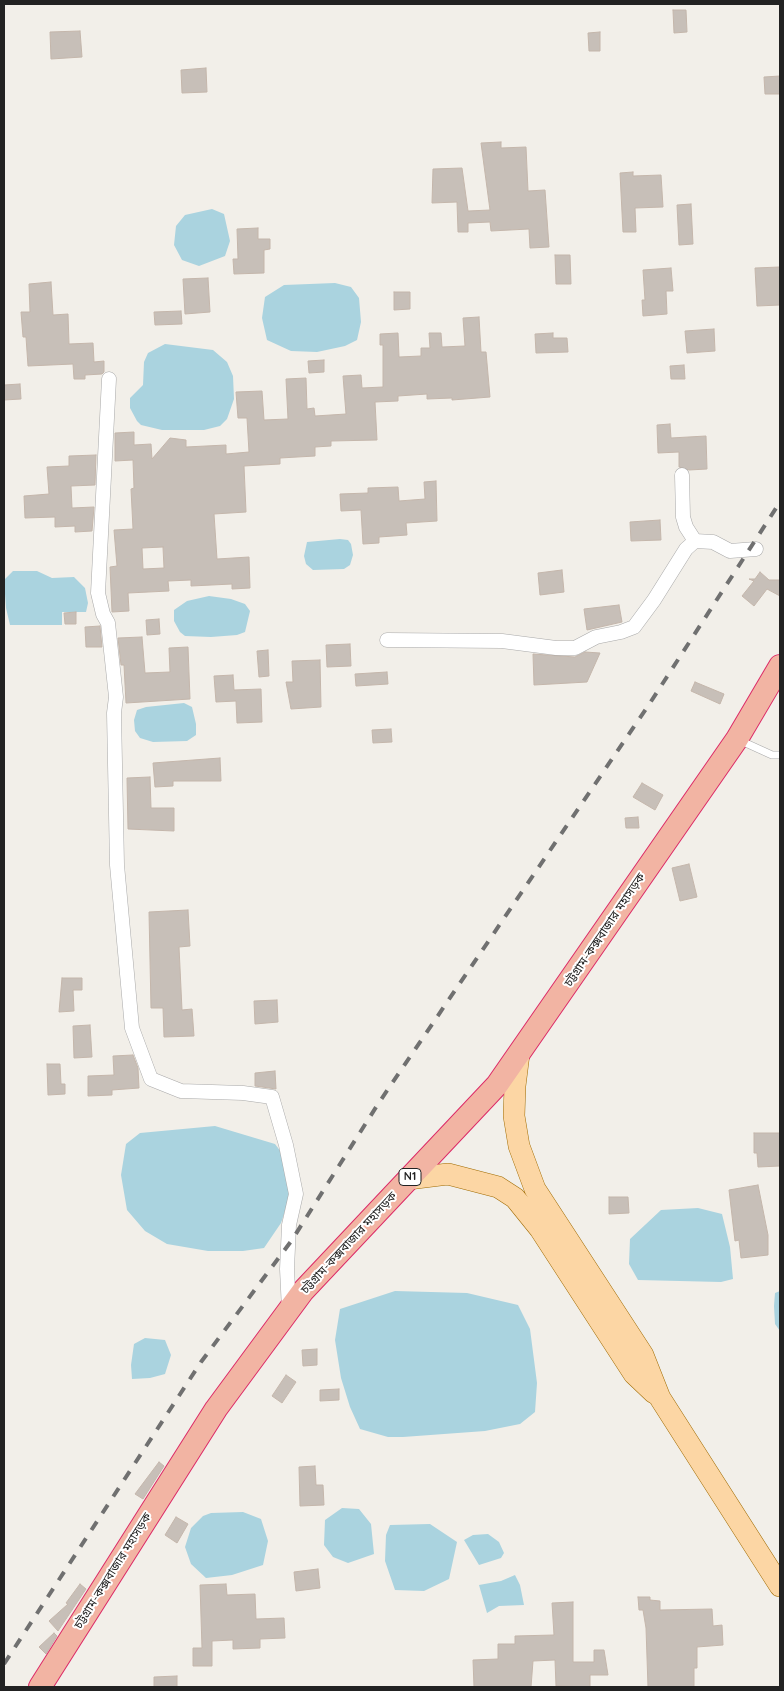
<!DOCTYPE html>
<html>
<head>
<meta charset="utf-8">
<style>
	body { margin:0 }
	#map { position:relative; width:784px; height:1691px; overflow:hidden; background:#f2efe9; font-family:Quicksand,sans-serif }
	canvas { display:block }
	.frame { position:absolute; inset:0; border:5px solid #222; pointer-events:none }
</style>
</head>
<body>
<div id="map">
<canvas width="784" height="1691"></canvas>
<div class="frame"></div>
</div>
<script>
const context = document.querySelector('canvas').getContext('2d');
context.lineJoin = 'round';
function fillPath(path, color) { context.fillStyle = color; context.fill(path, 'evenodd'); }
const poly = rows => new Path2D(rows.map(r => 'M' + r).join(''));
function trace(path, color, width, dash) { context.strokeStyle = color; context.lineWidth = width; context.lineCap = dash ? 'butt' : 'round'; context.setLineDash(dash || []); context.stroke(path); }
function drawText(font, color, halo, rows, align = 'center') {
  context.font = font + ' Quicksand,"Noto Sans Bengali",sans-serif'; context.lineWidth = 4; context.setLineDash([]); context.textBaseline = 'middle'; context.strokeStyle = halo; context.fillStyle = color; for (const [text, x, y, turn = 0] of rows) {
    context.save(); context.translate(x, y); context.rotate((+turn || 0) * Math.PI / 180); context.textAlign = isNaN(turn) ? turn : align; if (halo) context.strokeText(text, 0, 0); context.fillText(text, 0, 0); context.restore();
  }
}
const water = poly([
	[212,209,224,214,230,241,225,256,199,266,182,260,174,245,176,226,185,215],
	[335,283,351,287,359,298,361,322,357,340,345,346,317,352,291,351,267,340,262,318,265,297,284,285],
	[165,344,213,350,227,362,233,376,234,399,227,419,220,426,204,430,162,430,141,425,137,421,130,408,130,398,143,385,144,362,148,353],
	[340,539,348,540,351,544,353,555,350,565,344,569,313,570,306,564,304,556,307,542],
	[13,571,37,571,52,578,74,577,85,588,88,603,86,612,62,612,62,625,10,625,6,608,4,580],
	[209,596,231,599,245,604,250,611,245,632,237,635,211,637,185,636,180,632,174,621,174,610,187,601],
	[184,703,192,707,196,724,196,735,187,741,153,742,140,738,135,731,134,720,137,710,146,707],
	[215,1126,275,1144,288,1161,292,1190,281,1223,264,1248,243,1251,208,1251,167,1244,145,1231,127,1210,121,1175,126,1144,140,1133],
	[698,1208,722,1214,730,1247,733,1279,721,1282,638,1280,629,1264,630,1239,661,1210],
	[395,1291,467,1293,518,1305,530,1329,537,1383,535,1412,520,1424,485,1431,403,1437,388,1437,360,1429,350,1407,341,1378,335,1340,340,1309],
	[780,1291,780,1331,775,1324,774,1306,775,1293],
	[145,1338,165,1340,171,1355,165,1374,150,1378,132,1379,131,1365,134,1344],
	[342,1508,359,1509,371,1524,374,1554,348,1563,333,1557,324,1545,325,1520],
	[243,1512,261,1519,268,1541,263,1565,232,1575,206,1578,191,1564,185,1547,191,1528,203,1516,211,1513],
	[430,1524,457,1542,449,1579,424,1591,395,1590,385,1561,386,1535,390,1525],
	[488,1534,499,1542,504,1553,501,1558,479,1565,464,1540,473,1535],
	[515,1575,520,1585,524,1605,499,1606,487,1613,479,1585,501,1581]
]);
const building = poly([
	[673,10,686,10,687,32,674,33,673,10],
	[80,31,82,57,51,59,50,32,80,31],
	[600,32,600,51,589,51,588,33,600,32],
	[206,68,207,92,182,93,181,70,206,68],
	[780,76,780,94,765,94,764,77,780,76],
	[501,142,501,148,526,147,528,191,545,190,549,247,530,248,529,229,491,231,490,222,468,223,468,232,458,232,457,202,432,203,433,169,462,168,468,211,490,210,481,143,501,142],
	[633,172,633,176,661,175,663,207,635,208,636,232,623,232,620,173,633,172],
	[691,204,693,244,679,245,677,205,691,204],
	[258,228,258,239,270,239,270,249,264,250,264,273,234,274,233,259,238,259,237,229,258,228],
	[555,255,570,255,571,284,556,284,555,255],
	[780,267,780,305,757,306,755,268,780,267],
	[671,268,673,291,666,291,667,314,643,316,642,300,645,300,643,270,671,268],
	[208,278,210,312,185,314,183,279,208,278],
	[51,282,53,315,68,314,69,344,93,343,94,362,104,361,104,372,102,374,85,375,85,379,74,379,73,364,28,366,26,337,23,337,21,312,30,312,29,284,51,282],
	[394,292,410,292,410,309,394,310,394,292],
	[181,311,182,324,155,325,154,312,181,311],
	[479,317,481,352,486,352,490,397,452,400,452,398,427,399,427,394,398,396,398,401,375,402,377,440,331,441,331,446,315,447,315,456,280,458,280,464,244,466,246,512,214,514,217,559,249,557,250,588,232,589,232,584,191,586,191,580,168,581,169,591,128,593,129,611,112,612,110,567,117,566,114,530,133,529,131,489,134,488,133,460,115,461,115,433,134,432,134,445,151,444,152,459,170,438,186,440,186,447,226,445,226,454,249,452,247,418,238,418,236,392,262,391,264,420,288,419,286,379,306,378,307,409,314,408,315,416,346,414,343,376,361,375,362,388,383,387,383,345,380,345,380,334,398,333,399,357,421,356,421,348,430,348,429,333,441,333,442,347,465,346,463,318,479,317],
	[163,547,164,568,143,569,142,548,163,547],
	[714,329,715,351,687,353,685,331,714,329],
	[553,333,553,338,567,338,568,352,536,353,535,334,553,333],
	[324,360,324,372,309,373,308,361,324,360],
	[684,365,685,379,671,379,670,366,684,365],
	[20,384,21,399,4,400,4,385,20,384],
	[670,424,671,438,706,436,707,469,689,470,679,467,679,452,658,453,657,425,670,424],
	[96,455,95,485,71,486,72,508,94,507,92,531,75,532,75,526,55,527,55,517,25,518,24,496,49,494,47,467,69,466,69,456,96,455],
	[436,481,437,521,406,523,407,535,379,537,379,543,363,544,361,510,341,511,340,494,368,493,368,488,398,487,399,501,425,499,424,482,436,481],
	[660,520,661,540,631,541,630,522,660,520],
	[562,570,564,592,540,595,538,573,562,570],
	[760,572,769,580,780,580,780,596,767,589,754,606,742,596,754,581,749,579,755,579,760,572],
	[619,605,622,622,587,630,584,609,619,605],
	[76,612,76,624,65,624,64,613,76,612],
	[159,619,160,634,147,635,146,620,159,619],
	[100,626,102,647,86,647,85,627,100,626],
	[142,637,145,673,170,672,169,648,188,647,190,699,126,703,124,665,121,665,118,638,142,637],
	[350,644,351,666,327,667,326,645,350,644],
	[268,650,269,676,259,677,257,651,268,650],
	[585,652,600,653,587,682,534,685,533,654,575,657,585,652],
	[320,660,321,707,291,709,286,682,293,682,292,661,320,660],
	[387,672,388,684,356,686,355,674,387,672],
	[233,675,234,690,261,689,262,722,237,723,236,701,216,702,214,676,233,675],
	[695,682,724,694,720,704,691,691,695,682],
	[391,729,392,742,373,743,372,730,391,729],
	[220,758,221,781,173,781,173,786,155,787,153,763,220,758],
	[150,777,151,808,174,808,174,831,128,829,127,778,150,777],
	[642,783,663,795,655,810,633,797,642,783],
	[638,817,639,828,626,828,625,818,638,817],
	[689,864,697,897,680,901,672,868,689,864],
	[188,910,190,946,179,947,182,1010,192,1009,194,1036,164,1037,163,1008,151,1008,149,912,188,910],
	[62,978,82,978,82,990,73,990,74,1011,59,1012,62,978],
	[277,1000,278,1022,255,1024,254,1001,277,1000],
	[90,1025,92,1057,74,1058,73,1026,90,1025],
	[133,1055,138,1068,139,1088,112,1090,112,1095,88,1096,88,1076,114,1075,113,1056,133,1055],
	[47,1064,60,1064,61,1084,65,1084,65,1094,48,1095,47,1064],
	[275,1071,276,1089,255,1086,255,1073,275,1071],
	[754,1133,780,1133,780,1166,758,1167,757,1153,754,1153,754,1133],
	[758,1185,768,1235,768,1255,741,1258,739,1240,735,1241,729,1190,758,1185],
	[609,1197,628,1197,629,1213,609,1214,609,1197],
	[317,1349,317,1365,303,1366,302,1350,317,1349],
	[286,1375,296,1382,282,1403,272,1396,286,1375],
	[339,1389,339,1400,320,1401,320,1390,339,1389],
	[159,1462,164,1466,143,1499,135,1494,159,1462],
	[315,1466,316,1485,323,1485,324,1505,300,1506,299,1467,315,1466],
	[176,1517,188,1524,177,1543,165,1535,176,1517],
	[318,1569,320,1588,296,1591,294,1572,318,1569],
	[80,1584,86,1589,58,1631,49,1621,68,1604,66,1603,80,1584],
	[226,1584,227,1595,255,1594,256,1619,284,1618,285,1638,260,1639,260,1648,233,1649,233,1640,212,1641,212,1666,193,1666,193,1648,202,1648,200,1585,226,1584],
	[638,1597,650,1597,650,1600,660,1601,660,1610,712,1609,713,1626,722,1625,723,1645,697,1647,697,1668,694,1668,694,1687,648,1687,646,1628,643,1610,639,1610,638,1597],
	[573,1602,573,1662,594,1662,594,1650,604,1650,608,1675,590,1675,590,1687,556,1686,555,1660,533,1661,531,1687,474,1687,473,1660,498,1659,498,1644,515,1644,515,1636,554,1635,552,1603,573,1602],
	[54,1633,57,1636,46,1654,39,1647,54,1633],
	[177,1676,177,1687,154,1687,154,1677,177,1676]
]);
const service = poly([
	[739,740,772,755,780,755]
]);
const minor = poly([
	[109,379,98,593,103,614,108,623,116,697,114,713,117,865,132,1028,151,1079,181,1091,243,1093,272,1097,286,1145,296,1194,289,1225,287,1269,289,1310],
	[682,475,683,517,686,527,695,541],
	[387,640,502,641,556,648,575,648,596,637,621,632,634,627,654,600,686,549,695,541,713,542,730,551,756,549]
]);
const primary = poly([
	[519,1054,515,1086,514,1116,519,1146,535,1189,643,1355,660,1398,780,1586],
	[408,1179,448,1174,498,1187,515,1198,540,1229,634,1374,654,1393]
]);
const trunk = poly([
	[40,1687,216,1409,303,1291,497,1085,737,739,780,666]
]);
const rail = poly([
	[4,1664,201,1362,292,1240,378,1104,650,703,780,502]
]);
const shields = [
	[410,1177,22]
];
const shieldNames = [
	["N1",410,1177]
];
const streetNames = [
	["চট্টগ্রাম-কক্সবাজার মহাসড়ক",605,930,-56],
	["চট্টগ্রাম-কক্সবাজার মহাসড়ক",349,1243,-47],
	["চট্টগ্রাম-কক্সবাজার মহাসড়ক",113,1571,-58]
];
fillPath(water, '#aad3df');
fillPath(building, '#c7bfb8');
trace(building, '#c4b6ab', 1);
trace(service, '#a9a9a9', 8);
trace(minor, '#a9a9a9', 15);
trace(primary, '#a06b00', 22);
trace(trunk, '#dc2a67', 24);
trace(service, '#fff', 7);
trace(minor, '#fff', 14);
trace(primary, '#fcd6a4', 21);
trace(trunk, '#f2b4a3', 22);
trace(rail, '#707070', 4, [10, 10]);
for (const [x, y, w] of shields) { const box = new Path2D(); box.roundRect(x - w / 2, y - 8.5, w, 17, 4); context.fillStyle = '#fff'; context.fill(box); trace(box, '#222', 1); }
drawText('bold 11px', '#222', null, shieldNames);
drawText('12px', '#222', '#fff', streetNames);
</script>
</body>
</html>
